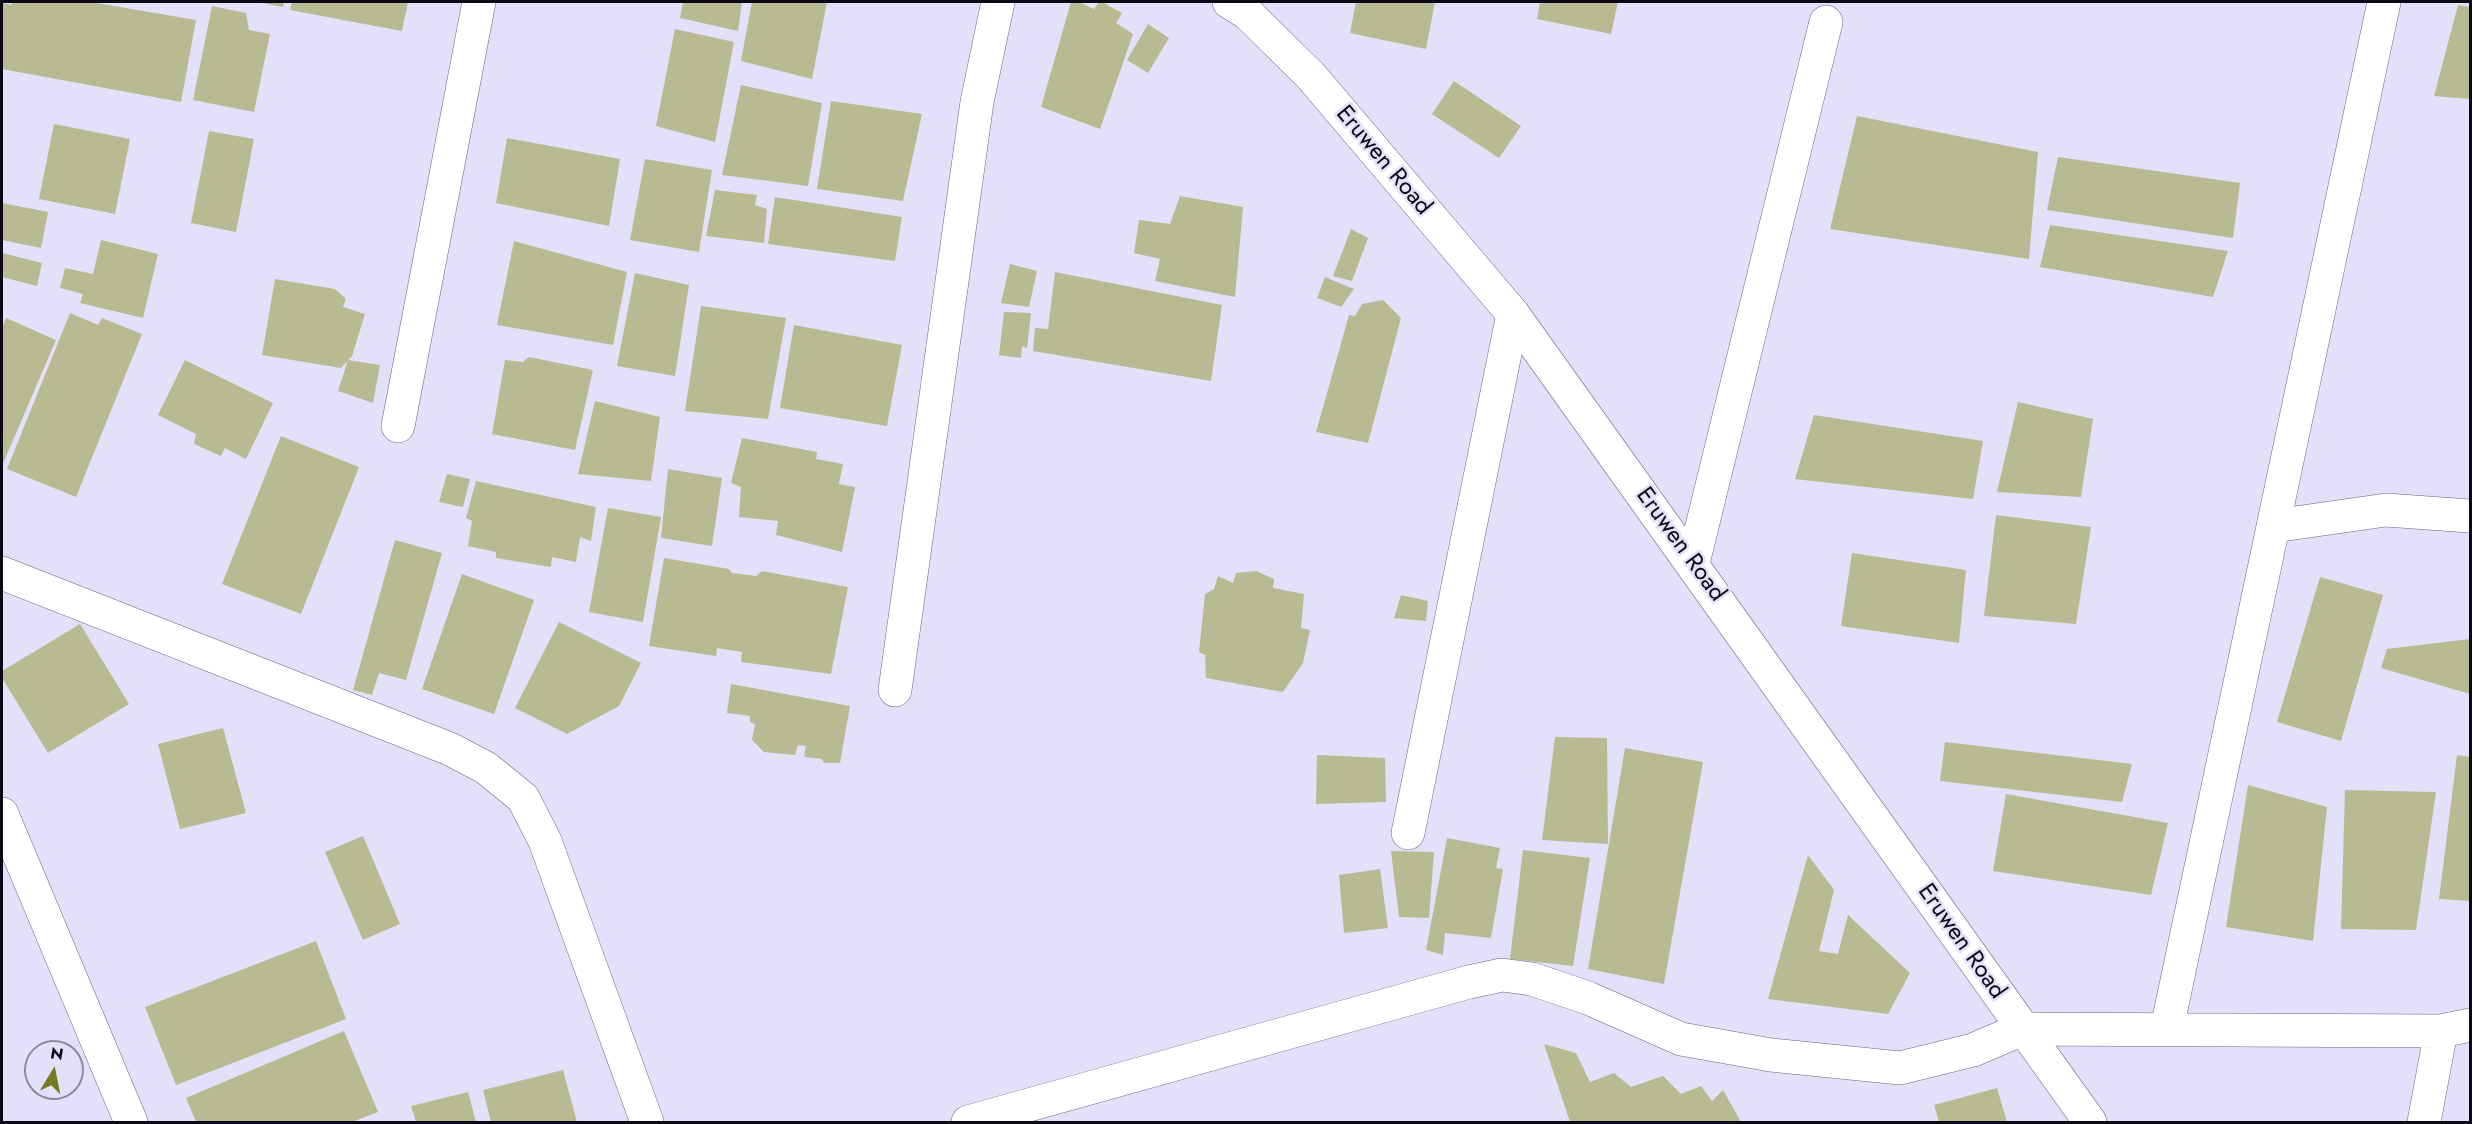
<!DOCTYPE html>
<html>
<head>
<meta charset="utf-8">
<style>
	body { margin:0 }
	#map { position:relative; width:2472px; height:1124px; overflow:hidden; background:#e3e0f9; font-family:Jost,sans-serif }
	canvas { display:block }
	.frame { position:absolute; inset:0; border:3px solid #0c0916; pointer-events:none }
	.north { position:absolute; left:24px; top:1040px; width:60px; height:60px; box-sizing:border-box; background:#e3e0f9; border:2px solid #8d8a9e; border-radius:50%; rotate:10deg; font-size:16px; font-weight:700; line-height:24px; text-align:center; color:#0c0916 }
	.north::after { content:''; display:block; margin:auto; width:21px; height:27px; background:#787a22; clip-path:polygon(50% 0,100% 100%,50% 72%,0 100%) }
</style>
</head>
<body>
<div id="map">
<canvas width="2472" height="1124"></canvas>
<div class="frame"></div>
<div class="north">N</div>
</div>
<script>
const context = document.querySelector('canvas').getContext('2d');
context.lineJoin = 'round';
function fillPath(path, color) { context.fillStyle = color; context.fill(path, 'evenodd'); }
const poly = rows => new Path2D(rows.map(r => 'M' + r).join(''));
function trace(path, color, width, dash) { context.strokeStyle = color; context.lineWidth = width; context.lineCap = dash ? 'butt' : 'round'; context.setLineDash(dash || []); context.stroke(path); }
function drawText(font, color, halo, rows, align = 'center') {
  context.font = font + ' Jost,sans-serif'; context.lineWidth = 5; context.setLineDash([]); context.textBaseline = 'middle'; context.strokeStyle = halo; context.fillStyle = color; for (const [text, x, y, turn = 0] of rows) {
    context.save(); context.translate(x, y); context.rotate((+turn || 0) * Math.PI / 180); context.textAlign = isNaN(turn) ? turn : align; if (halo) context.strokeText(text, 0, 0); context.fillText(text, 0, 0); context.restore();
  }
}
const building = poly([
	[12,2,91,2,196,20,181,102,2,69,2,3,12,5],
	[257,2,284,2,283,7],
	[292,2,408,2,402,31,290,10],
	[683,2,742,2,738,31,680,18],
	[752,2,827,2,812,79,741,61],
	[1071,2,1078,2,1094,9,1099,2,1102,2,1122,13,1116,23,1133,34,1100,129,1041,107],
	[1356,2,1435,2,1426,49,1350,33],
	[1540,2,1618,2,1611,34,1537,19],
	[2458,5,2470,7,2470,99,2434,96],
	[212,6,246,13,249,30,270,34,254,112,193,100],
	[1148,24,1169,38,1148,73,1127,60],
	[675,29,734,42,715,142,656,126],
	[1454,81,1521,126,1499,158,1432,114],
	[741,85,822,103,808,186,722,175],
	[831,101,922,114,903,201,817,189],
	[1857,116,2038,152,2029,259,1830,229],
	[54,124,130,139,115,214,39,199],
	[209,131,254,139,236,232,191,223],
	[507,138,620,159,609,226,496,203],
	[2058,157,2240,183,2233,238,2047,210],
	[645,159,712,170,699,252,630,240],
	[715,190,757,195,755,205,767,209,764,243,706,236],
	[1180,196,1243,207,1235,297,1155,281,1160,259,1134,253,1139,220,1170,224],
	[775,197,902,217,895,261,768,244],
	[2,203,48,212,41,248,2,240],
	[2050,225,2228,251,2213,297,2040,267],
	[1351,229,1368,238,1352,281,1333,276],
	[101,240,158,254,143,318,80,303,83,294,60,288,65,268,93,274],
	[514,241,627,272,613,345,497,325],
	[2,253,42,263,37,286,2,277],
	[1010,264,1037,271,1029,307,1001,303],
	[1055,272,1222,305,1211,381,1033,351,1035,328,1048,329],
	[635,273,689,285,675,376,617,366],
	[1325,277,1354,289,1341,307,1317,298],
	[275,279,335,289,346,299,343,307,365,314,352,356,341,368,262,355],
	[1383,300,1401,318,1368,443,1316,432,1349,315,1355,316,1362,304],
	[701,306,786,318,768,419,685,411],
	[1004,312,1031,313,1027,348,1022,346,1021,358,999,355],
	[70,313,98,325,102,318,142,334,76,497,7,469],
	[6,318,56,340,2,466,2,328],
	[794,325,902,345,887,426,780,408],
	[529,357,593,370,575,450,492,434,505,360,523,362],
	[185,360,273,403,246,459,225,448,221,456,194,444,196,434,158,415],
	[348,360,380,365,373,403,338,391],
	[595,401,660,417,651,481,578,474],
	[2018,402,2093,419,2081,497,1997,492],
	[1814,415,1983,441,1973,499,1795,479],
	[281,436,359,467,301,614,222,584],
	[742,438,817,452,816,459,843,464,839,484,855,487,842,552,776,535,778,521,739,517,741,487,731,483],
	[668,469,722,478,712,546,661,538],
	[447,474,470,479,463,507,439,502],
	[476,481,596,507,591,541,580,537,576,562,552,557,551,567,496,558,496,552,468,546,472,521,466,518],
	[608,508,661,517,643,622,589,612],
	[1996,515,2091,527,2076,624,1984,616],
	[395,540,442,553,406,680,379,673,372,695,353,690],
	[1852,553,1966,570,1959,643,1841,626],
	[664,558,729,569,732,573,756,576,762,571,848,587,831,674,741,662,742,652,717,648,716,656,649,646],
	[1256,571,1274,579,1273,588,1304,594,1301,628,1310,630,1303,663,1283,692,1206,678,1205,655,1199,652,1205,594,1214,589,1218,576,1233,583,1236,573],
	[462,574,534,600,494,714,422,689],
	[2320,577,2383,595,2341,741,2277,722],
	[1401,595,1428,601,1426,621,1394,618],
	[559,622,641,663,619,706,567,734,515,708],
	[80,624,129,704,48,753,2,678,2,671],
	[2470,639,2470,694,2381,668,2387,649],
	[731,684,850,706,840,763,824,763,822,759,804,757,806,746,798,745,795,755,764,752,752,740,755,724,750,722,750,716,727,713],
	[223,728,246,813,180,829,158,744],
	[1555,737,1607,738,1608,844,1542,840],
	[1945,742,2132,764,2122,802,1940,781],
	[1625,748,1703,762,1664,984,1588,969],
	[1317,755,1385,758,1386,802,1316,804],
	[2457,755,2470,757,2470,901,2439,899],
	[2248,785,2327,807,2313,941,2226,927],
	[2345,790,2436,792,2416,930,2341,929],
	[2006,794,2168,823,2151,895,1993,871],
	[363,836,400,924,363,940,325,852],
	[1447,838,1500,848,1496,868,1503,869,1491,938,1445,933,1443,955,1426,950],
	[1523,850,1590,858,1573,966,1510,959],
	[1391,851,1434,852,1429,918,1399,917],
	[1808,855,1834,890,1819,951,1838,954,1848,915,1910,973,1888,1014,1768,999],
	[1380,869,1388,928,1344,933,1339,875],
	[316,941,346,1019,176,1085,145,1007],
	[344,1031,378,1112,352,1122,196,1122,186,1098],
	[1544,1044,1576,1053,1590,1082,1614,1073,1631,1087,1663,1076,1681,1094,1701,1086,1712,1101,1723,1090,1741,1122,1570,1122],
	[563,1070,577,1122,491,1122,483,1090],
	[1997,1088,2007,1122,1939,1122,1934,1105],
	[468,1092,476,1122,416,1122,411,1106]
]);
const minor = poly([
	[398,426,479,2],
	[2274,526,2386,510,2470,516],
	[1693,563,1826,22],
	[2,573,450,749,486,768,523,798,545,841,647,1122],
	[895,690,977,102,998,2],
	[2,814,131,1122],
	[1408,833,1513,314],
	[2167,1028,2384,2],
	[968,1122,1469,982,1502,975,1532,979,1588,998,1681,1039,1771,1055,1900,1068,1973,1050,2022,1029,2441,1031,2470,1025],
	[2424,1122,2441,1031]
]);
const tertiary = poly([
	[1229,2,1247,13,1311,76,1513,314,2090,1122]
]);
const streetNames = [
	["Eruwen Road",1383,161,50],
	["Eruwen Road",1680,545,54],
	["Eruwen Road",1961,942,55]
];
fillPath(building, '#b8bb92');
trace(minor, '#676285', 34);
trace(tertiary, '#676285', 34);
trace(minor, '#fff', 33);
trace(tertiary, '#fff', 33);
drawText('24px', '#0c0916', '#e3e0f9', streetNames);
</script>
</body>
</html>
